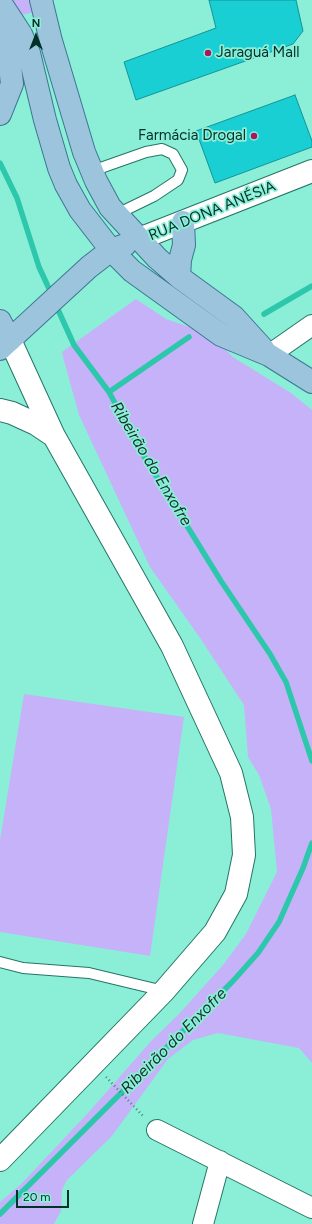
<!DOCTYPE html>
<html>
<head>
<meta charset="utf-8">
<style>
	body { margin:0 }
	#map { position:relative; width:312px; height:1224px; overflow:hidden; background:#8befd8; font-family:Figtree,sans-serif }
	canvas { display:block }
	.north { position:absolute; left:16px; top:16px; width:40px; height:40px; -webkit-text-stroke:3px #8befd8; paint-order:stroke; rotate:0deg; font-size:11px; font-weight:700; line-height:16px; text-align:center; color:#023128 }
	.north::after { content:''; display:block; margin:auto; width:14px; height:18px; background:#023128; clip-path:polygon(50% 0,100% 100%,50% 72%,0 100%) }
	.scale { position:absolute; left:16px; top:1190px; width:53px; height:18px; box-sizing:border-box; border:2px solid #023128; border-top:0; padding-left:5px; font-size:12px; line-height:14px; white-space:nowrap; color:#023128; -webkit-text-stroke:3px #8befd8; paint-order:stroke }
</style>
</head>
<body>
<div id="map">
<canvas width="312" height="1224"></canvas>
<div class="north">N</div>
<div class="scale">20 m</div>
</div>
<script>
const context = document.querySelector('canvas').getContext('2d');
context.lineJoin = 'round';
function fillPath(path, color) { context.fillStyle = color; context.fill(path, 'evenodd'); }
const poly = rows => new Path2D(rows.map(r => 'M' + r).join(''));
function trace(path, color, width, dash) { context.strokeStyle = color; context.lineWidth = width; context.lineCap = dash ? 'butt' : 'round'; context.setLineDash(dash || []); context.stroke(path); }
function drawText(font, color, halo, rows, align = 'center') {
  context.font = font + ' Figtree,sans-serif'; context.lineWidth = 3.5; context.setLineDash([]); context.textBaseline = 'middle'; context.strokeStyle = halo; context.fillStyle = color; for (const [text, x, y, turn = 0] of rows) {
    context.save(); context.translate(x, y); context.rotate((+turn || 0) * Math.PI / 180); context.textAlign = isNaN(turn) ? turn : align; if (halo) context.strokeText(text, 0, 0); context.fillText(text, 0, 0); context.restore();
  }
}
const green = poly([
	[11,0,35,0,35,12,17,16],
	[136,299,166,319,210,334,233,357,291,393,312,410,312,1063,299,1048,218,1033,193,1040,168,1059,112,1136,67,1180,62,1190,61,1211,54,1224,0,1224,0,1202,21,1184,88,1113,152,1040,178,1015,223,965,246,934,277,872,271,809,259,775,248,757,244,705,200,638,150,567,79,415,63,357,62,352],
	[24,694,184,717,150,956,0,932,0,840]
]);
const stream = poly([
	[0,163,17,198,39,267,52,295],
	[55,303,74,345,109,392,142,453,221,581,270,654,286,682,312,761],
	[264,314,312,286],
	[109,392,189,337],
	[0,1214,233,981,258,953,279,922,303,868,312,843]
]);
const building = poly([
	[209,0,296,0,303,31,293,44,136,100,124,62,216,28,209,0],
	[295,95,312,141,312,147,215,183,196,131,295,95]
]);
const path = poly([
	[106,1077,144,1117]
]);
const lane = poly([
	[92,171,146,152,162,149,173,154,182,170,178,180,154,196,117,214],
	[0,962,23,968,89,973,164,991]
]);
const street = poly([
	[269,355,312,325],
	[157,1130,312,1208],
	[203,1224,220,1161]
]);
const secondary = poly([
	[139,239,312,171],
	[0,410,12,413,36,424,54,436],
	[0,1160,164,991,215,932,236,894,244,855,242,817,231,773,172,646,54,436,10,340]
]);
const primary = poly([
	[41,0,51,41,84,152,96,181,110,207,157,258,179,277,234,317,264,350],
	[0,2,21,34,29,53,45,120,59,168,66,185,80,210,111,250,132,271,221,335,269,355,312,382],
	[0,17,7,38,12,84,0,114],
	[179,277,180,260,184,245,183,222],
	[0,321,10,340],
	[0,349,89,267,111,250,125,245]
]);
const markers = [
	[208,53,4,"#a4185e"],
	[254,136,4,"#a4185e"]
];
const poiNames = [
	["Jaraguá Mall",216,53],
	["Farmácia Drogal",246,136,"right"]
];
const streetNames = [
	["RUA DONA ANÉSIA",212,211,-22]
];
const waterNames = [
	["Ribeirão do Enxofre",151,464,59],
	["Ribeirão do Enxofre",174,1041,-45]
];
fillPath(green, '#c6b2f8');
trace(stream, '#2dc7ac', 5.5);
fillPath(building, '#1acfd3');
trace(building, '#129497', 1);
trace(lane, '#257565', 12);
trace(street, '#257565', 22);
trace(secondary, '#257565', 24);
trace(primary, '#3b778f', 24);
trace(path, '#418879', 2.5, [1, 3]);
trace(lane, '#fff', 10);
trace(street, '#fff', 20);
trace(secondary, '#fff', 22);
trace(primary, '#9cc4dd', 22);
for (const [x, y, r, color] of markers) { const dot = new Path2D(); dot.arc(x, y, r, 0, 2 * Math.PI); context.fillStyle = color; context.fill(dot); trace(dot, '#8befd8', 1.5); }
drawText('15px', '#023128', '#8befd8', poiNames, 'left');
drawText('15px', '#023128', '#8befd8', streetNames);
drawText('italic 16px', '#18302a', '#8befd8', waterNames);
</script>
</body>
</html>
